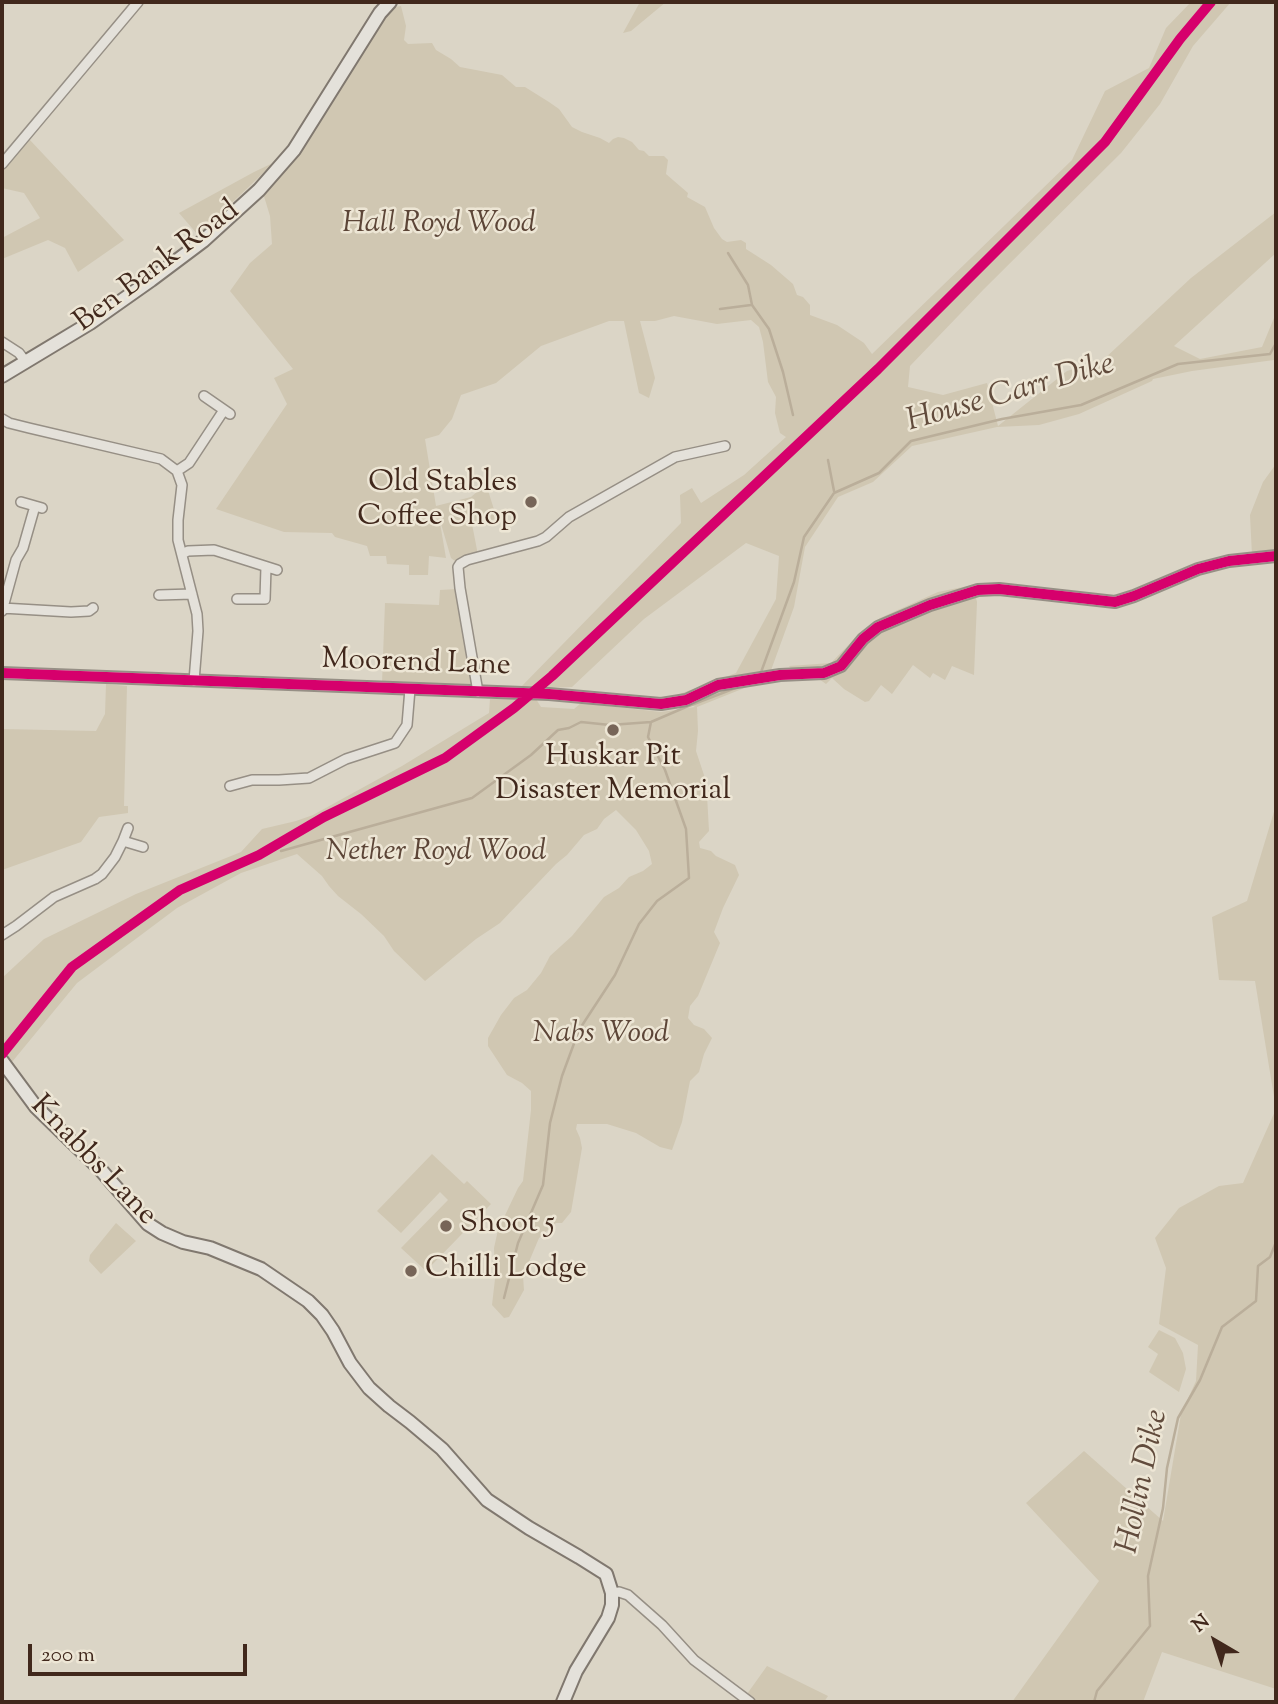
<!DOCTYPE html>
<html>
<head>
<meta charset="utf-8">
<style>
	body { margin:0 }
	#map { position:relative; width:1278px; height:1704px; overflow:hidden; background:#dbd5c6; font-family:"Sorts Mill Goudy",serif }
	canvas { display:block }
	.frame { position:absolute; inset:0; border:4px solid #41281c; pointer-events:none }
	.north { position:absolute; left:1180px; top:1606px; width:70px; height:70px; -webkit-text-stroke:5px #ede6d5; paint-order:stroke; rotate:321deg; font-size:19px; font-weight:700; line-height:28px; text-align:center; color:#41281c }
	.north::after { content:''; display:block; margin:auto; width:24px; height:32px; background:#41281c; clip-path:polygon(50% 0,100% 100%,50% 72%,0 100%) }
	.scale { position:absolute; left:28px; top:1644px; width:219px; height:32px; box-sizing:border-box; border:4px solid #41281c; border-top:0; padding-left:9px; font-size:21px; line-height:24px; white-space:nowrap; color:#41281c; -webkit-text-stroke:5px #ede6d5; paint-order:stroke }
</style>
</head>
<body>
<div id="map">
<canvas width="1278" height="1704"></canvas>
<div class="frame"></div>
<div class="north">N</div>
<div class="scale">200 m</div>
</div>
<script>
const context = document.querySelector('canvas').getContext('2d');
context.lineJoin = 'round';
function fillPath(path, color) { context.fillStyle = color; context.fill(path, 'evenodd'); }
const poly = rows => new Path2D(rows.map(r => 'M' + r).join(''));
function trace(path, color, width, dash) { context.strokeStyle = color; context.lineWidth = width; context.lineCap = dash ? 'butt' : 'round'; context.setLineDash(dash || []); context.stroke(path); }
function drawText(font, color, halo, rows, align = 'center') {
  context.font = font + ' "Sorts Mill Goudy",serif'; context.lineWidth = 5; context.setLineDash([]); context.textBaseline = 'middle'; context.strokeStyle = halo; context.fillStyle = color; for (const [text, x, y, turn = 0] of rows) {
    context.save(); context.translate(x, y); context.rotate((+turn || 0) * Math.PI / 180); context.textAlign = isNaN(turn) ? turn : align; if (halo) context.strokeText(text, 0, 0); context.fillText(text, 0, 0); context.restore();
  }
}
const green = poly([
	[640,2,666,2,631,31,623,33],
	[1191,2,1231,2,1193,46,1160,104,1121,153,984,289,910,366,908,387,943,395,987,383,998,426,1067,371,1103,360,1191,278,1276,212,1276,253,1174,346,1200,359,1262,347,1274,318,1276,318,1276,357,1274,360,1192,371,1153,379,1152,381,1079,414,1039,425,997,427,912,446,873,482,838,497,805,547,794,607,770,673,747,687,697,707,698,731,696,751,705,778,707,795,709,831,699,842,700,848,711,851,716,856,735,865,739,875,723,908,714,932,720,943,698,996,690,1006,688,1018,694,1025,704,1029,712,1038,704,1054,699,1072,690,1081,682,1122,672,1150,660,1147,636,1133,607,1124,577,1124,576,1129,580,1138,582,1148,571,1212,562,1223,556,1223,539,1238,523,1276,524,1290,509,1317,504,1318,492,1305,495,1279,494,1248,498,1230,518,1188,523,1181,531,1110,531,1091,522,1083,507,1075,488,1046,488,1038,501,1015,514,998,527,990,541,973,550,956,572,936,604,897,619,888,629,877,643,871,652,864,649,851,636,830,616,810,604,819,597,829,584,835,567,855,556,864,500,923,476,939,425,981,394,951,384,936,361,914,338,896,329,886,322,876,297,854,241,873,177,908,77,983,12,1062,2,1049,2,978,44,939,136,894,241,852,262,829,296,821,313,815,402,766,489,713,490,699,536,699,541,707,574,709,581,703,661,712,695,707,677,695,736,673,776,599,779,556,746,543,644,619,572,687,519,689,681,523,680,495,692,488,701,503,744,475,786,437,780,433,775,413,776,397,768,382,763,342,759,327,751,320,717,324,674,316,655,321,640,321,655,378,649,398,639,393,624,321,609,321,541,346,496,383,461,395,452,419,439,435,425,439,436,506,471,497,486,484,497,519,472,524,478,555,455,561,451,558,439,517,446,558,429,556,428,575,409,575,409,565,387,564,386,556,370,556,367,546,335,537,332,533,284,532,216,509,287,404,274,378,293,369,230,291,250,263,272,244,270,216,263,193,377,28,395,7,401,6,406,26,404,40,408,44,432,43,436,50,451,59,460,67,502,75,516,87,525,87,549,102,559,109,572,127,582,132,600,138,609,143,613,139,618,137,624,138,632,142,639,150,644,151,649,156,664,156,668,160,666,174,688,193,687,197,705,207,714,228,722,239,727,242,741,240,746,243,746,249,771,265,793,284,797,295,803,297,810,305,810,315,837,325,864,343,872,354,1072,160,1105,91,1149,68,1166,28],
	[29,139,124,240,78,272,65,248,48,240,2,259,2,238,40,218,24,193,2,188,2,171],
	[275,162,198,235,179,213,254,172],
	[1276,464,1276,552,1252,555,1250,515,1263,482],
	[973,585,977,602,974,675,952,666,945,680,933,673,930,678,913,665,892,694,881,685,869,701,865,702,844,689,832,678,826,684,819,679,799,679,789,666,831,663,858,635,880,618,938,592],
	[457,589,473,686,382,683,385,603,439,605,440,590],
	[106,684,127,686,124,806,128,806,128,813,99,817,81,842,2,870,2,729,96,731,105,714],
	[1276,805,1276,1689,1162,1652,1143,1702,1012,1702,1099,1581,1026,1503,1084,1451,1163,1521,1181,1414,1196,1381,1198,1345,1159,1324,1166,1268,1155,1238,1179,1208,1219,1186,1243,1183,1276,1109,1255,981,1219,980,1212,917,1247,901],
	[432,1154,464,1184,467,1181,491,1204,426,1271,401,1248,448,1200,440,1192,401,1233,377,1211],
	[116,1223,136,1241,101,1274,89,1261,90,1255],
	[1159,1330,1175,1338,1183,1353,1186,1369,1179,1392,1149,1372,1158,1354,1148,1347],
	[767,1666,828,1696,824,1702,758,1702,747,1694]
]);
const stream = poly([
	[728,253,748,285,752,305,769,329,783,372,793,415],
	[720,309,751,305],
	[828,460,834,491],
	[760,675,794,582,804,537,834,493,879,473,911,441,1002,419,1081,405,1178,364,1270,354,1276,343],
	[281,851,472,798,531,755,558,730,569,728,581,722,610,725,651,722,686,707,738,687],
	[504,1298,518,1243,543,1185,550,1123,562,1076,579,1030,615,975,639,924,657,901,689,878,686,829,665,770,648,737,651,722],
	[1094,1702,1097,1691,1150,1626,1148,1576,1163,1508,1167,1468,1178,1418,1200,1380,1222,1327,1256,1301,1258,1266,1270,1257,1276,1242]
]);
const minor = poly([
	[2,164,138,2],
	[2,342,19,353,25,361],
	[204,396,230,414],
	[2,419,9,423,29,428,161,459,177,471,182,485,178,520,178,540,197,614,198,631,194,681],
	[177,471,189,463,224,410],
	[21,502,42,508],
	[182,554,188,551,214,550,277,570],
	[159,595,192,594],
	[237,599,265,599,266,567],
	[2,608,71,612,89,611,93,608],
	[2,611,16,560,23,548,35,506],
	[478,692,460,588,458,567,460,564,467,560,538,541,546,537,569,517,675,457,725,446],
	[230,786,252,780,279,780,309,778,346,759,395,743,407,725,410,689],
	[123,841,128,828],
	[2,935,16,926,54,897,95,879,102,874,115,857,123,841,143,847],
	[612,1593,619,1592,628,1595,662,1625,694,1660,750,1702]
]);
const tertiary = poly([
	[2,673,549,694,661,704,686,700,718,685,780,675,824,673,841,666,863,639,878,627,930,605,978,590,999,589,1115,602,1134,596,1198,569,1229,561,1276,556]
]);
const secondary = poly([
	[2,376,90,323,151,280,203,241,259,190,294,150,380,13,390,2],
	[2,1061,36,1107,100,1169,148,1224,162,1233,183,1242,210,1248,261,1269,308,1301,322,1315,333,1331,350,1363,369,1388,389,1406,410,1422,442,1449,487,1500,529,1528,579,1557,606,1574,612,1593,612,1605,608,1618,576,1671,563,1702]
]);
const cycleway = poly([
	[2,673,549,694,661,704,686,700,718,685,780,675,824,673,841,666,863,639,878,627,930,605,978,590,999,589,1115,602,1134,596,1198,569,1229,561,1276,556],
	[2,1054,72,967,180,890,259,855,324,817,445,758,514,708,552,676,878,369,1105,142,1180,39,1211,2]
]);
const markers = [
	[531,502,7,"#776558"],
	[613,730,7,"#776558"],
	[446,1226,7,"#776558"],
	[411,1271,7,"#776558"]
];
const parkNames = [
	["Hall Royd Wood",439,226],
	["Nether Royd Wood",436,854],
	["Nabs Wood",601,1036]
];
const streetNames = [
	["Ben Bank Road",158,268,-37],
	["Moorend Lane",416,665,2],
	["Knabbs Lane",92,1162,46]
];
const poiNames = [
	["Old Stables",517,485,"right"],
	["Coffee Shop",517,519,"right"],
	["Huskar Pit",613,759,"center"],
	["Disaster Memorial",613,793,"center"],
	["Shoot 5",460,1226],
	["Chilli Lodge",425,1271]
];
const waterNames = [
	["House Carr Dike",1011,395,-16],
	["Hollin Dike",1145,1482,-78]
];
fillPath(green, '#d0c7b2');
trace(stream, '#baae9a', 2.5);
trace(minor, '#968f85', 12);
trace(tertiary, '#968f85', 14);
trace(secondary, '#80786f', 16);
trace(minor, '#e4e1da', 9);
trace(tertiary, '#e4e1da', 10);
trace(secondary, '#e4e1da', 12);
trace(cycleway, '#d6006c', 10);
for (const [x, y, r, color] of markers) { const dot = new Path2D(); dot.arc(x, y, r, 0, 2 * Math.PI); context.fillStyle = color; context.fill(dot); trace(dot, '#ede6d5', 2.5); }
drawText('italic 30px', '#5c4537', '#ede6d5', parkNames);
drawText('30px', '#41281c', '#ede6d5', streetNames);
drawText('30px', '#41281c', '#ede6d5', poiNames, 'left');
drawText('italic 32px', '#614b3c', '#ede6d5', waterNames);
</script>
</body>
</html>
